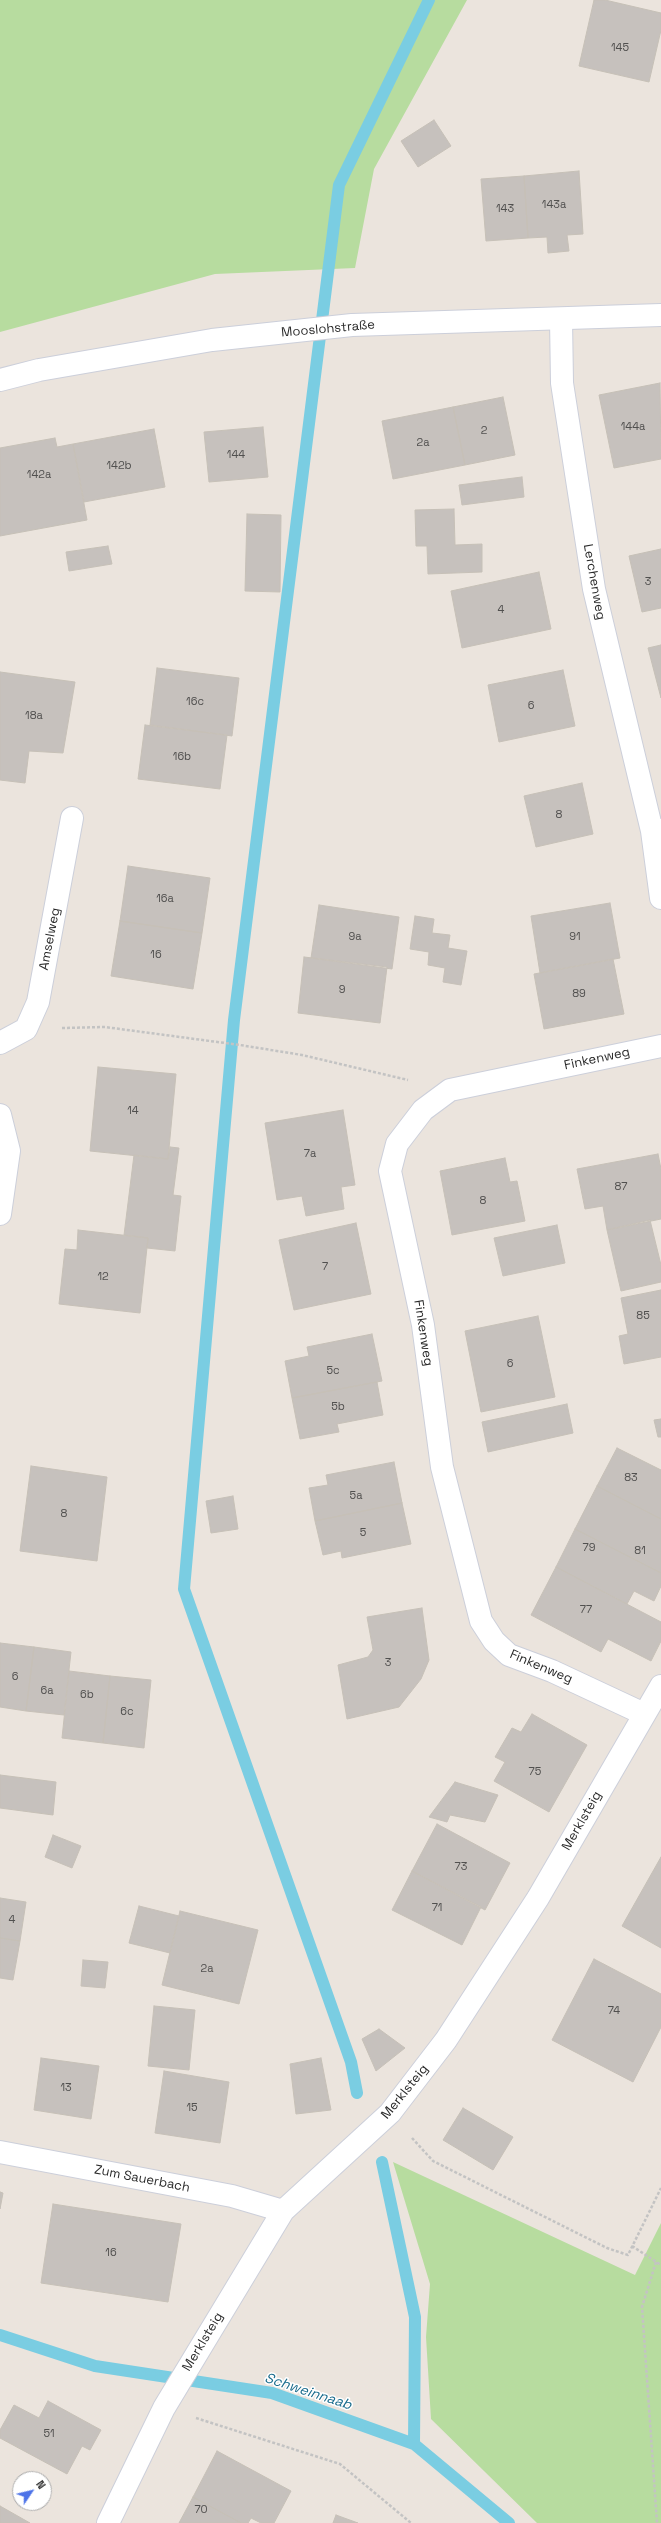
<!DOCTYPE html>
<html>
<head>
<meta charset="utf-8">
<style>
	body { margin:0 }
	#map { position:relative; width:661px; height:2523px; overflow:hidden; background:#ebe4dd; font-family:"Space Grotesk",sans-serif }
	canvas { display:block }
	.north { position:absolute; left:12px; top:2471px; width:40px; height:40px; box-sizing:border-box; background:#fff; border:1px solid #aaa; border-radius:50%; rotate:55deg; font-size:11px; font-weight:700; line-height:16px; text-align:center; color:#2a2a2a }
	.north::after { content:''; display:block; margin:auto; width:14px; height:18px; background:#4d73e8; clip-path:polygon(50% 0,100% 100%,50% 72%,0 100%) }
</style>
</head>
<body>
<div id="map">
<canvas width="661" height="2523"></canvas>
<div class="north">N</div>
</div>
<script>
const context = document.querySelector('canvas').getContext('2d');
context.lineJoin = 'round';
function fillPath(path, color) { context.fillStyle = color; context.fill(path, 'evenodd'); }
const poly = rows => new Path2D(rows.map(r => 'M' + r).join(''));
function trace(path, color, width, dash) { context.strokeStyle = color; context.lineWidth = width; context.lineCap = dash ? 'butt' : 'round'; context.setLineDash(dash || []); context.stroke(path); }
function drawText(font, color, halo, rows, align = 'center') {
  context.font = font + ' "Space Grotesk",sans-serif'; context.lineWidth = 3; context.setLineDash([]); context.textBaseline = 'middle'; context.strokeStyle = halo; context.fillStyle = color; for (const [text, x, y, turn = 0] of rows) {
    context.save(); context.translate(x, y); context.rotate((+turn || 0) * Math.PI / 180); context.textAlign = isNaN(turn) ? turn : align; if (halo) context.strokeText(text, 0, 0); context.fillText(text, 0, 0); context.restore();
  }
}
const green = poly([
	[0,0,467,0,374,169,355,268,215,274,0,332],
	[393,2162,635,2275,661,2223,661,2523,537,2523,431,2419,426,2337,430,2284]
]);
const stream = poly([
	[357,2093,351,2062,184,1589,234,1020,339,185,429,0],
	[382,2162,415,2317,414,2444],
	[0,2335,95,2366,272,2393,414,2444,509,2523]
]);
const building = poly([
	[594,0,605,0,661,13,661,30,649,82,579,66,594,0],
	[434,120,451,146,418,167,401,141,434,120],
	[579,171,583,234,567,235,569,251,548,253,547,237,528,238,524,176,579,171],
	[524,176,528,238,486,241,481,179,524,176],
	[660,383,661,459,614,468,599,395,660,383],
	[503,397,515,455,465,465,453,407,503,397],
	[453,407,465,465,393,479,382,421,453,407],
	[263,427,268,477,209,482,204,432,263,427],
	[154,429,165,487,84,502,73,444,154,429],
	[55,438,57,447,73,444,87,520,0,536,0,448,55,438],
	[522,477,524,497,462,505,459,485,522,477],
	[454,509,455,545,482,544,482,572,428,574,427,546,416,546,415,510,454,509],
	[247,514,281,515,280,592,245,591,247,514],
	[108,546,112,564,69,571,66,552,108,546],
	[661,549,661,608,642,612,629,556,661,549],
	[539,572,551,629,462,648,451,591,539,572],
	[661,645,661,698,648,648,661,645],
	[157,668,239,678,232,736,150,725,157,668],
	[563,670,575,726,499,742,488,685,563,670],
	[0,672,75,682,63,753,29,751,25,783,0,780,0,672],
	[145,725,227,735,220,789,138,779,145,725],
	[582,783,593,834,536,847,524,796,582,783],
	[128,866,210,878,202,933,120,921,128,866],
	[610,903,620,958,540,973,531,916,610,903],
	[319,905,399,917,392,969,311,958,319,905],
	[415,916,434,919,432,933,450,935,448,948,467,951,461,985,443,982,445,968,428,965,429,952,410,949,415,916],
	[120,921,202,933,193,989,111,976,120,921],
	[304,957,387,967,380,1023,298,1013,304,957],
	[613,959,624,1014,544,1029,534,974,613,959],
	[98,1067,176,1074,168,1159,90,1151,98,1067],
	[343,1110,355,1185,341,1187,344,1209,306,1216,302,1196,277,1200,265,1123,343,1110],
	[170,1147,179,1148,173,1195,181,1196,175,1251,147,1248,148,1238,124,1235,134,1155,168,1159,170,1147],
	[658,1154,661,1169,661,1219,607,1230,603,1206,585,1209,577,1169,658,1154],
	[505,1158,510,1182,517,1181,525,1221,452,1235,440,1171,505,1158],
	[650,1220,661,1265,661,1282,621,1291,607,1230,650,1220],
	[356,1223,371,1294,294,1310,279,1240,356,1223],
	[557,1225,565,1263,503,1276,494,1238,557,1225],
	[78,1230,148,1238,140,1313,59,1304,65,1249,77,1250,78,1230],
	[661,1290,661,1357,624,1364,619,1336,628,1334,621,1298,661,1290],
	[538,1316,555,1397,481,1412,465,1331,538,1316],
	[372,1334,382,1381,292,1398,285,1361,309,1356,307,1347,372,1334],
	[377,1382,383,1415,337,1424,339,1432,300,1439,292,1398,377,1382],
	[567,1404,573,1433,488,1452,482,1422,567,1404],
	[661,1419,661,1437,658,1437,654,1420,661,1419],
	[617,1448,661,1470,661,1519,597,1486,617,1448],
	[394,1462,402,1503,315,1521,309,1488,328,1485,326,1475,394,1462],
	[31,1466,107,1477,97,1561,20,1551,31,1466],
	[597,1486,661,1519,661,1573,575,1529,597,1486],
	[233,1496,238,1529,211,1533,206,1501,233,1496],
	[402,1503,411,1544,342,1558,341,1551,323,1555,315,1521,402,1503],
	[575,1529,661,1573,661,1586,654,1601,634,1591,627,1604,556,1567,575,1529],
	[556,1567,661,1622,661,1641,651,1661,608,1639,601,1652,531,1615,556,1567],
	[422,1608,429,1660,421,1679,399,1707,347,1719,338,1665,368,1657,373,1650,367,1617,422,1608],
	[0,1643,34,1647,26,1711,0,1707,0,1643],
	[34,1647,71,1652,64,1715,26,1711,34,1647],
	[69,1671,110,1676,103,1743,62,1738,69,1671],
	[110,1676,151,1680,144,1748,103,1743,110,1676],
	[532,1714,587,1745,549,1812,494,1781,505,1762,495,1757,512,1728,521,1732,532,1714],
	[0,1775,56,1782,53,1815,0,1808,0,1775],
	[455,1782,498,1795,485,1822,450,1815,447,1822,429,1817,455,1782],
	[437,1824,510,1863,485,1910,412,1871,437,1824],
	[53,1835,81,1846,72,1868,45,1857,53,1835],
	[661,1857,661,1948,622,1926,661,1857],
	[412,1871,481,1907,462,1945,392,1910,412,1871],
	[0,1898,26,1902,20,1941,0,1938,0,1898],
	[139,1906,179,1916,170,1953,129,1943,139,1906],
	[180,1911,258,1930,239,2004,162,1985,180,1911],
	[0,1938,20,1941,13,1980,0,1978,0,1938],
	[594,1959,661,1994,661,2027,633,2082,552,2040,594,1959],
	[83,1960,108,1962,105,1988,81,1986,83,1960],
	[154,2006,195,2010,189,2070,148,2066,154,2006],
	[379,2029,405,2048,376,2071,362,2039,379,2029],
	[41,2058,99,2066,91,2119,34,2110,41,2058],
	[321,2058,331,2110,296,2114,290,2064,321,2058],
	[164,2071,229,2082,220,2143,155,2133,164,2071],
	[463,2108,513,2137,493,2170,443,2140,463,2108],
	[0,2192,3,2193,0,2209,0,2192],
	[53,2204,181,2224,168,2302,41,2283,53,2204],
	[48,2401,101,2430,90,2450,82,2446,67,2474,0,2438,0,2430,14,2405,39,2418,48,2401],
	[217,2451,291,2491,274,2523,261,2523,251,2518,248,2523,241,2523,193,2497,217,2451],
	[193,2497,241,2523,179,2523,193,2497],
	[0,2506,30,2523,0,2523,0,2506],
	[336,2515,358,2523,333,2523,336,2515]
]);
const path = poly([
	[62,1028,105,1027,240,1045,302,1055,408,1080],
	[412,2138,433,2161,607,2248,628,2255,661,2188],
	[632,2246,661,2265],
	[656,2262,642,2307,657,2523],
	[196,2418,340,2464,411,2523]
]);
const minor = poly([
	[561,319,562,383,594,589,652,831,661,830],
	[652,831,661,898],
	[0,1043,26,1029,38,1002,72,818],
	[0,1115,9,1151,0,1214],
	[644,1714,552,1671,509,1655,494,1641,481,1621,442,1467,423,1325,390,1171,397,1144,423,1110,450,1090,661,1046],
	[0,2152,232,2196,283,2211],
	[108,2523,164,2408,283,2211,390,2113,446,2040,538,1898,661,1686]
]);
const tertiary = poly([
	[0,380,39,370,212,340,352,325,661,315]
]);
const numberNames = [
	["145",620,48],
	["143a",554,205],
	["143",505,209],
	["144a",633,427],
	["2",484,431],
	["2a",423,443],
	["144",236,455],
	["142b",119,466],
	["142a",39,475],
	["3",648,582],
	["4",501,610],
	["16c",195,702],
	["6",531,706],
	["18a",34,716],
	["16b",182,757],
	["8",559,815],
	["16a",165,899],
	["9a",355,937],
	["91",575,937],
	["16",156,955],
	["9",342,990],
	["89",579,994],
	["14",133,1111],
	["7a",310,1154],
	["87",621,1187],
	["8",483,1201],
	["7",325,1267],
	["12",103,1277],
	["85",643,1316],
	["6",510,1364],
	["5c",333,1371],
	["5b",338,1407],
	["83",631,1478],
	["5a",356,1496],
	["8",64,1514],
	["5",363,1533],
	["79",589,1548],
	["81",640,1551],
	["77",586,1610],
	["3",388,1663],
	["6",15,1677],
	["6a",47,1691],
	["6b",87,1695],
	["6c",127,1712],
	["75",535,1772],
	["73",461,1867],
	["71",437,1908],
	["4",12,1920],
	["2a",207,1969],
	["74",614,2011],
	["13",66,2088],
	["15",192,2108],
	["16",111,2253],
	["51",49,2434],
	["70",201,2510]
];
const streetNames = [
	["Mooslohstraße",328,329,-5],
	["Lerchenweg",594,582,80],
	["Amselweg",50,939,-79],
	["Finkenweg",597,1059,-12],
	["Finkenweg",423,1333,81],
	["Finkenweg",541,1667,23],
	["Merklsteig",582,1821,-60],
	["Merklsteig",405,2092,-51],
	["Zum Sauerbach",142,2179,11],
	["Merklsteig",203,2342,-59]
];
const waterNames = [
	["Schweinnaab",308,2392,18]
];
fillPath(green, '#b7dc9f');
trace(stream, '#7acde2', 12);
fillPath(building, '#c6c1bd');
trace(building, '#c6c0b7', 1);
trace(minor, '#cccfda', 24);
trace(tertiary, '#cccfda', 24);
trace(path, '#c3c3c3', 2.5, [3, 2]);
trace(minor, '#fff', 22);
trace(tertiary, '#fff', 22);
drawText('11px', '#51504f', null, numberNames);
drawText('13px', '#2a2a2a', '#fff', streetNames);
drawText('italic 14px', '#1a6c8d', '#fff', waterNames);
</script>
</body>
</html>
